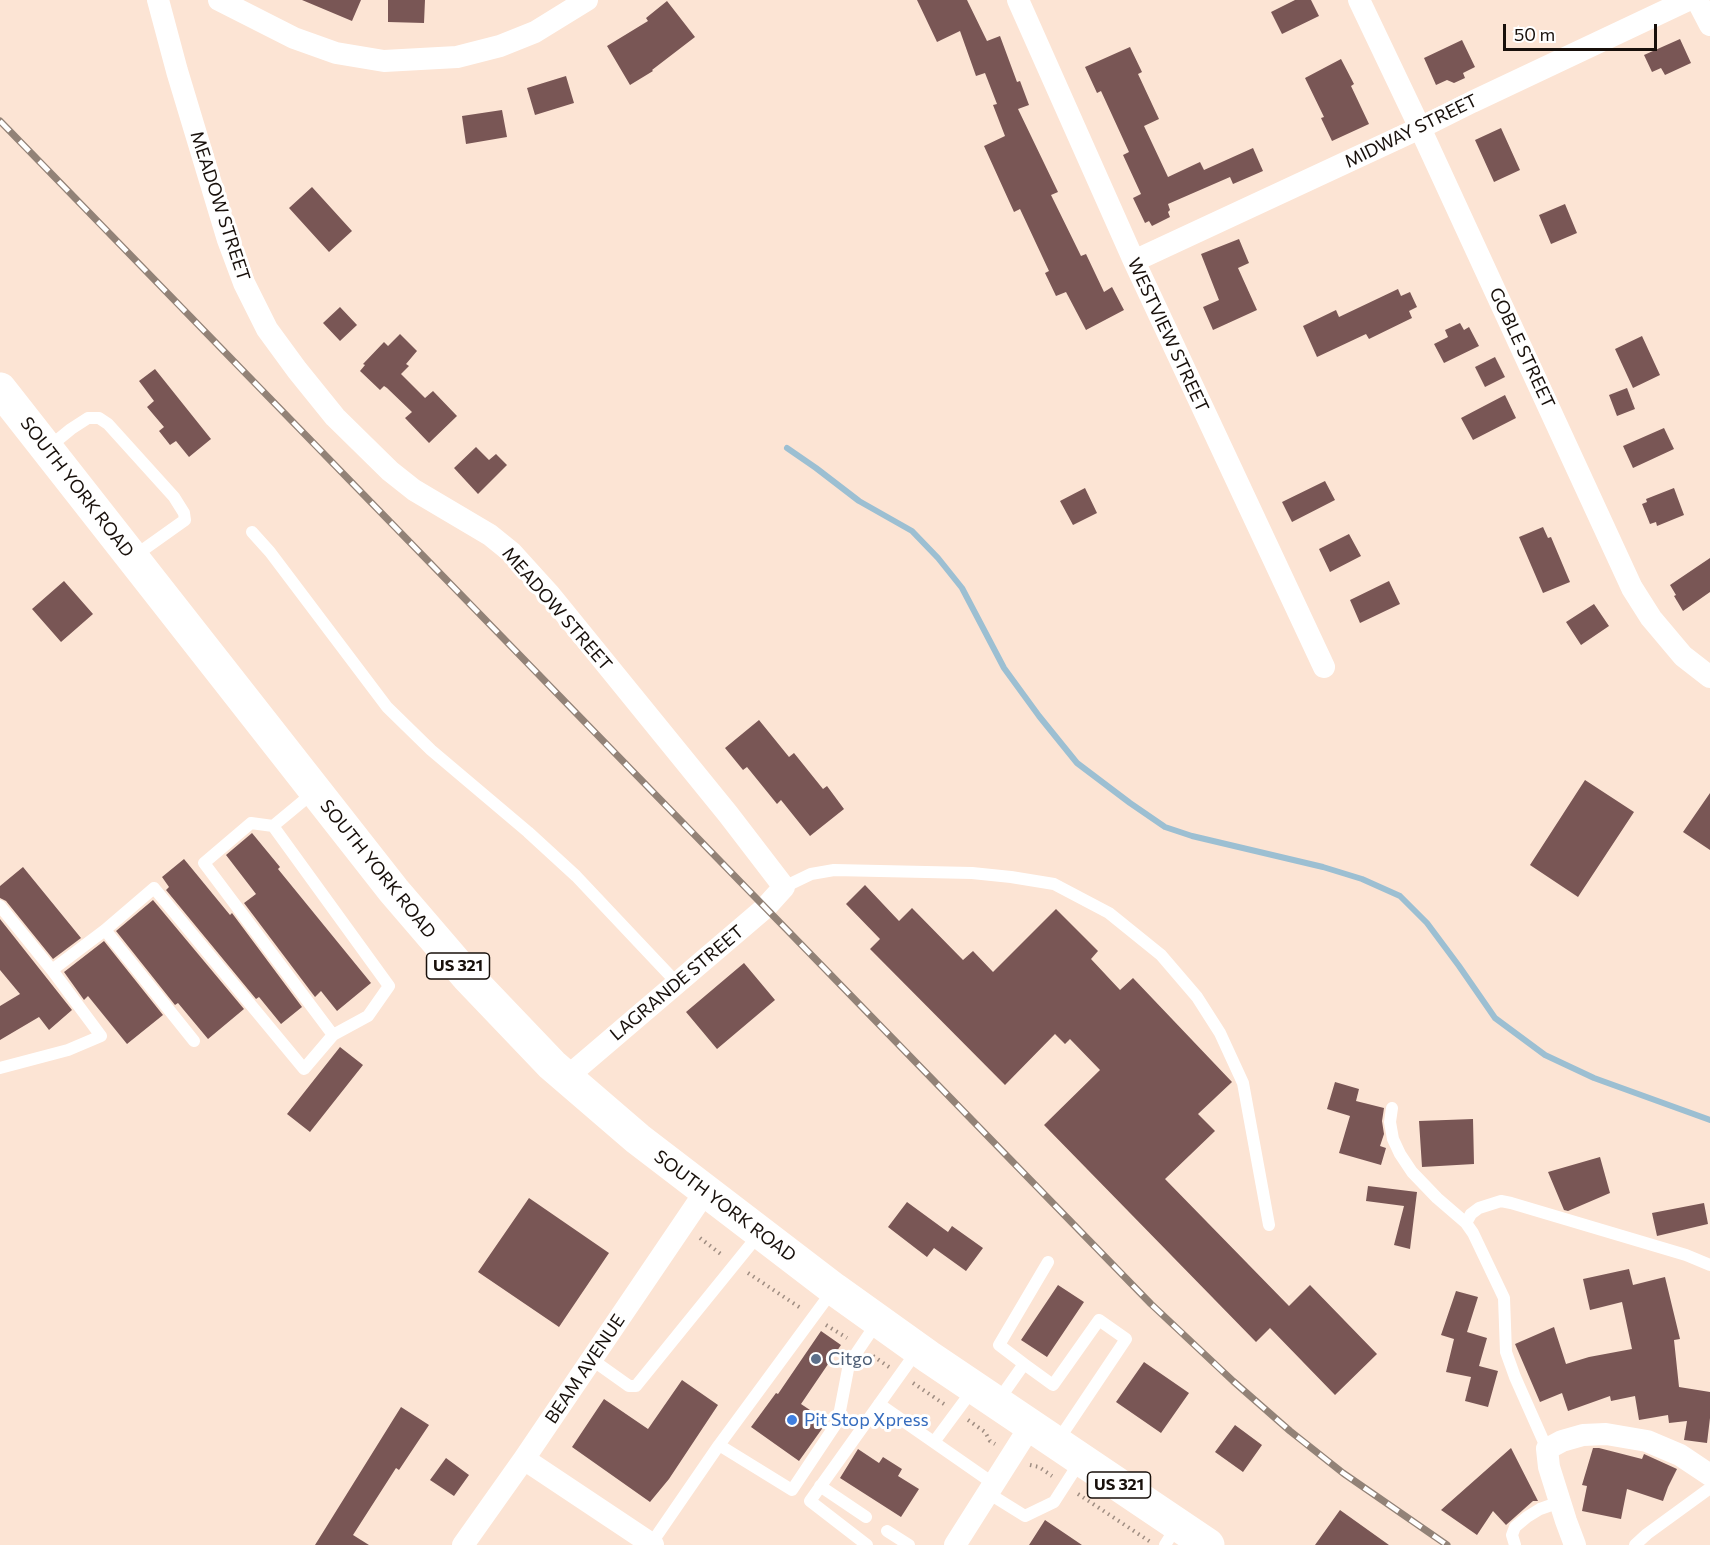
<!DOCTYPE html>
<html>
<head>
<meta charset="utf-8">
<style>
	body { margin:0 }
	#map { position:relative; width:1710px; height:1545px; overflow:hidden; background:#fce4d4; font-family:Commissioner,sans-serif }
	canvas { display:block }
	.scale { position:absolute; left:1503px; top:24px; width:154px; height:27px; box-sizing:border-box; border:3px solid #18100b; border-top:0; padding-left:8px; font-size:18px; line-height:21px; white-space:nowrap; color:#18100b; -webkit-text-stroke:4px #fff; paint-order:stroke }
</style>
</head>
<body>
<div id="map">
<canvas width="1710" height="1545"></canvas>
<div class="scale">50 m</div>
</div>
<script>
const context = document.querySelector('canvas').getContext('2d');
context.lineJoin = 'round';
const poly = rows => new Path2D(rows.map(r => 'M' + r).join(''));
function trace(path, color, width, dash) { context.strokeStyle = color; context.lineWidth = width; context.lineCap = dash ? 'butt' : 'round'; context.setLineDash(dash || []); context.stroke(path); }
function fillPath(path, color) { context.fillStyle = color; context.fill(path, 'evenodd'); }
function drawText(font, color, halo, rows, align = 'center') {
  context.font = font + ' Commissioner,sans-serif'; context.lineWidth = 6; context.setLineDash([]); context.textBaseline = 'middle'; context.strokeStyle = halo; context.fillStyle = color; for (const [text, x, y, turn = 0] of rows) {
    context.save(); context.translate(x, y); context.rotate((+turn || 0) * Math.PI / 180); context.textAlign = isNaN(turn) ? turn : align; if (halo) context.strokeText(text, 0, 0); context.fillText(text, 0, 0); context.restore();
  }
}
const stream = poly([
	[787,448,816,468,859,501,912,531,938,558,962,588,1004,668,1039,716,1077,763,1130,803,1165,827,1192,836,1323,867,1362,879,1400,896,1427,923,1459,966,1495,1018,1545,1055,1594,1078,1710,1120]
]);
const building = poly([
	[302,0,361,0,352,21],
	[388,0,425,0,424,23,388,22],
	[917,0,967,0,987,41,1000,36,1017,82,1020,81,1029,105,1018,109,1058,192,1051,195,1081,256,1086,254,1104,292,1112,287,1124,310,1086,330,1066,292,1056,296,1045,273,1049,271,1020,209,1014,212,984,146,1005,136,993,105,997,104,985,73,976,76,960,31,937,42],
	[1295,0,1311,0,1319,16,1282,34,1271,12],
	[667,1,695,37,652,70,653,71,630,85,607,46,648,21,646,18],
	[1680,39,1691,63,1665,75,1661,68,1652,72,1644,55],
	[1462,40,1475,67,1463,73,1465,78,1454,83,1447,80,1436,85,1424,58],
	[1130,47,1142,72,1138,74,1159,119,1144,126,1168,177,1200,162,1204,170,1253,148,1263,171,1233,184,1230,177,1168,204,1170,210,1168,212,1170,217,1152,226,1149,221,1145,223,1133,198,1141,194,1123,155,1129,152,1101,91,1097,93,1085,67],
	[1341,59,1354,84,1351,86,1369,124,1332,141,1321,118,1324,117,1305,78],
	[566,76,574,103,535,115,527,88],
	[502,110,507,137,466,144,462,116],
	[1501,128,1520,170,1494,182,1475,140],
	[312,187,352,231,329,252,289,208],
	[1565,204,1577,233,1551,244,1539,215],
	[1239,239,1249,263,1238,268,1257,310,1213,330,1203,307,1219,300,1201,254],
	[1398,289,1401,296,1410,292,1417,307,1409,311,1412,318,1369,339,1366,334,1317,357,1303,326,1336,310,1339,317],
	[340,307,357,325,340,341,323,323],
	[1460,323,1464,330,1469,327,1479,346,1444,363,1434,344,1448,337,1445,330],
	[400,334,417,351,406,364,409,366,401,374,425,398,433,391,457,416,429,443,405,418,412,412,387,388,384,386,380,390,360,371,365,365,363,364,384,342,388,346],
	[1642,336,1660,375,1633,388,1615,349],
	[1495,357,1505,377,1485,387,1475,367],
	[155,369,211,439,189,457,176,441,170,445,159,431,164,427,147,407,154,401,139,381],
	[1627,388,1635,409,1617,416,1609,395],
	[1505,395,1516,418,1473,440,1461,418],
	[1664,428,1674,449,1633,468,1623,446],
	[476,447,489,460,496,454,507,465,478,494,454,468],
	[1325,481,1335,500,1292,522,1282,502],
	[1085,488,1097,513,1073,525,1060,501],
	[1674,488,1684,515,1657,526,1656,522,1650,524,1642,504,1647,502,1646,499],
	[1543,527,1548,538,1551,537,1570,582,1543,593,1519,537],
	[1349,534,1361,556,1330,572,1319,549],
	[1710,558,1710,592,1683,611,1674,596,1676,595,1670,585],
	[64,581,93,614,61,642,32,609],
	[1389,581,1400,604,1360,623,1350,600],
	[1594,604,1609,626,1581,645,1566,622],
	[759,720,789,757,794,753,823,789,827,786,844,809,810,836,781,800,777,804,747,767,743,770,725,748],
	[1585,780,1634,812,1578,897,1530,865],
	[1710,793,1710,850,1683,832],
	[252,833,280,867,278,869,371,983,337,1011,321,991,315,997,244,903,256,894,226,855],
	[184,859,230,915,232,913,302,1007,281,1024,259,997,256,999,166,890,169,887,162,877],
	[23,867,81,938,53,959,6,901,0,898,0,886],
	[865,885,899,921,912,908,963,960,973,951,993,972,1056,909,1098,951,1091,959,1120,990,1133,978,1232,1082,1198,1114,1215,1131,1165,1179,1289,1306,1310,1285,1377,1354,1335,1395,1270,1328,1256,1342,1044,1125,1100,1070,1070,1039,1065,1044,1055,1034,1005,1085,870,949,880,939,846,904],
	[153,900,244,1009,208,1039,178,1003,175,1005,116,931],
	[0,919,72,1010,49,1030,39,1017,0,1040,0,1006,20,994,0,970],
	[104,941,163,1015,127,1044,88,996,84,1000,64,972],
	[744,963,775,1000,717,1049,686,1012],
	[340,1047,363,1065,310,1132,287,1114],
	[1335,1082,1359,1089,1356,1101,1384,1108,1382,1121,1384,1134,1380,1146,1386,1148,1381,1165,1339,1153,1350,1116,1327,1109],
	[1473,1119,1474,1164,1422,1167,1419,1121],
	[1600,1157,1610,1193,1568,1211,1564,1210,1548,1172],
	[1368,1186,1417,1192,1410,1249,1394,1245,1404,1206,1366,1201],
	[529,1198,609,1253,559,1327,478,1272],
	[907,1202,948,1232,952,1226,983,1248,966,1271,934,1248,927,1257,888,1227],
	[1704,1203,1708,1224,1657,1236,1652,1213],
	[1629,1269,1633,1285,1665,1277,1680,1339,1674,1340,1679,1387,1710,1392,1710,1418,1707,1443,1684,1440,1687,1421,1669,1423,1668,1415,1639,1420,1635,1396,1611,1401,1610,1396,1568,1411,1562,1393,1540,1402,1515,1344,1554,1327,1566,1364,1589,1357,1632,1349,1622,1302,1590,1310,1583,1279],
	[1058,1285,1084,1302,1047,1357,1021,1340],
	[1456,1291,1478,1297,1467,1332,1487,1338,1479,1366,1498,1371,1488,1407,1465,1401,1471,1377,1446,1372,1454,1339,1441,1335],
	[821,1331,841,1345,801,1404,819,1416,816,1421,824,1426,799,1461,751,1427,776,1393,778,1394],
	[1144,1362,1189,1393,1161,1433,1116,1402],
	[682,1380,718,1405,669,1479,650,1502,572,1447,604,1399,648,1429],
	[401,1407,429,1425,399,1470,396,1468,353,1535,369,1545,315,1545],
	[1235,1425,1262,1445,1243,1472,1215,1452],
	[1511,1448,1538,1501,1533,1501,1506,1525,1493,1511,1477,1535,1441,1510],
	[1593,1448,1599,1448,1642,1459,1644,1454,1677,1469,1668,1487,1663,1501,1627,1489,1621,1519,1582,1511,1587,1486,1582,1485],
	[858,1449,879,1463,883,1457,902,1469,898,1476,919,1489,901,1517,840,1478],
	[446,1458,469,1475,454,1496,430,1480],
	[1340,1510,1389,1545,1315,1545],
	[1045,1520,1082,1545,1029,1545]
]);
const path = poly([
	[700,1238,722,1255],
	[748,1273,802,1309],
	[826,1325,847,1338],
	[873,1356,889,1367],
	[913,1383,944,1404],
	[968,1420,985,1432,990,1441,995,1444],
	[1030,1465,1039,1467,1052,1476],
	[1078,1494,1152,1543]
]);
const lane = poly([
	[49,447,71,429,88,418,99,418,108,424,174,497,184,513,185,520,133,557],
	[252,532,270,552,387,707,431,750,528,832,576,876,677,983],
	[273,826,251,823,204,863,333,1035],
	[784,887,811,874,834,870,972,873,1011,877,1054,884,1109,913,1161,955,1197,997,1220,1033,1243,1083,1269,1225],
	[0,906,52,970],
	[105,930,194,1041],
	[0,1068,68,1050,101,1036,52,970,105,930,154,888,304,1069,333,1035,368,1016,389,986,273,826,314,792],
	[1392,1108,1390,1122,1393,1139,1400,1154,1412,1172,1437,1198,1466,1223,1473,1233,1504,1298,1506,1352,1515,1377,1547,1449],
	[1466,1223,1471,1214,1479,1208,1501,1201,1511,1203,1686,1255,1710,1265],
	[833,1290,719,1445,792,1490,838,1421,849,1364,878,1321],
	[591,1359,629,1386,636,1386,760,1233],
	[1024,1364,1053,1385,1099,1320,1126,1339,1057,1442],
	[998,1401,1024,1364,999,1345,1048,1262],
	[879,1404,994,1484],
	[934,1442,974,1388],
	[820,1486,866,1517],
	[988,1493,1025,1516,1054,1502,1081,1460],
	[887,1531,909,1545],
	[651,1544,719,1445],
	[867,1545,810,1501,917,1351],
	[1165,1545,1177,1526],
	[1515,1545,1512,1535,1515,1527,1527,1517,1540,1509,1560,1502],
	[1635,1545,1647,1534,1710,1488]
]);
const street = poly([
	[158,0,177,71,228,240,244,283,267,329,297,370,335,417,390,471,414,490,490,535,511,552,550,595,728,814,784,887,765,908,567,1077],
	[219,0,294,38,336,53,384,61,457,57,500,46,535,32,587,0],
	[1018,0,1134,261,1324,667],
	[1359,0,1420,128,1632,588,1651,618,1683,656,1710,677],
	[1697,0,1710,25],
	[1134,261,1420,128,1472,102,1688,0],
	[524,1459,653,1545],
	[463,1545,524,1459,705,1192],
	[955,1545,1031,1425],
	[1575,1545,1566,1521,1549,1467,1547,1449,1562,1441,1583,1435,1606,1434,1647,1441,1680,1455,1710,1475]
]);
const primary = poly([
	[0,389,394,891,467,976,552,1065,638,1139,834,1289,929,1357,1208,1545]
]);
const rail = poly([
	[0,121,1151,1304,1233,1381,1290,1431,1343,1473,1447,1545]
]);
const markers = [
	[816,1359,6,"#5c6f8a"],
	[792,1420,6,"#3f7fe0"]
];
const shields = [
	[458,966,63],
	[1119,1485,63]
];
const shieldNames = [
	["US 321",458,966],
	["US 321",1119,1485]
];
const streetNames = [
	["MIDWAY STREET",1411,131,-26],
	["MEADOW STREET",220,206,72],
	["WESTVIEW STREET",1168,335,65],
	["GOBLE STREET",1522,348,65],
	["SOUTH YORK ROAD",77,487,52],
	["MEADOW STREET",557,609,49],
	["SOUTH YORK ROAD",378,869,51],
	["LAGRANDE STREET",677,983,-40],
	["SOUTH YORK ROAD",725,1206,37],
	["BEAM AVENUE",585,1369,-56]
];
const serviceNames = [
	["Citgo",828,1359]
];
const shopNames = [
	["Pit Stop Xpress",804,1420]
];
trace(stream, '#9cbfd2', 6);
fillPath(building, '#795655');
trace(path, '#9f8d82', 4, [1.5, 4.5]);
trace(lane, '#fff', 12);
trace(street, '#fff', 22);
trace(primary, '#fff', 33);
trace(rail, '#928277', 7);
trace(rail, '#fff', 4.5, [14]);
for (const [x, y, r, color] of markers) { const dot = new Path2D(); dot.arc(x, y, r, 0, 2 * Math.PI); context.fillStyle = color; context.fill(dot); trace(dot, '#fff', 2); }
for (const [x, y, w] of shields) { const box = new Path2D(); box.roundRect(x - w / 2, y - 13, w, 26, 4.5); context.fillStyle = '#fff'; context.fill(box); trace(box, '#18100b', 1.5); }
drawText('bold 16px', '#18100b', null, shieldNames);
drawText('18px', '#18100b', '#fff', streetNames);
drawText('18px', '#4e5e75', '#fff', serviceNames, 'left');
drawText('18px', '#366cbe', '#fff', shopNames, 'left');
</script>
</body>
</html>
